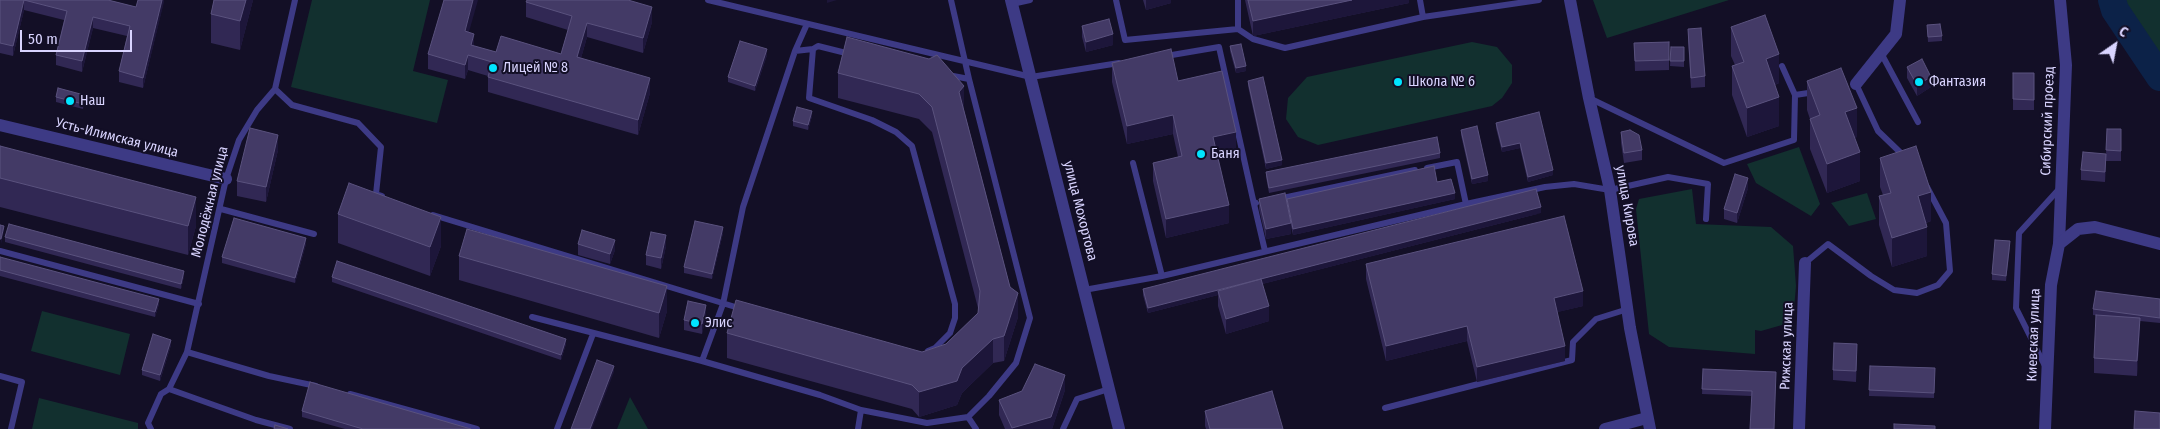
<!DOCTYPE html>
<html>
<head>
<meta charset="utf-8">
<style>
	body { margin:0 }
	#map { position:relative; width:2160px; height:429px; overflow:hidden; background:#130f26; font-family:"Fira Sans Condensed",sans-serif }
	canvas { display:block }
	.north { position:absolute; left:2090px; top:20px; width:50px; height:50px; -webkit-text-stroke:4px #130f26; paint-order:stroke; rotate:33deg; font-size:14px; font-weight:700; line-height:20px; text-align:center; color:#d9d4ff }
	.north::after { content:''; display:block; margin:auto; width:18px; height:22px; background:#d9d4ff; clip-path:polygon(50% 0,100% 100%,50% 72%,0 100%) }
	.scale { position:absolute; left:20px; top:30px; width:112px; height:22px; box-sizing:border-box; border:2px solid #d9d4ff; border-top:0; padding-left:6px; font-size:15px; line-height:18px; white-space:nowrap; color:#d9d4ff; -webkit-text-stroke:4px #130f26; paint-order:stroke }
</style>
</head>
<body>
<div id="map">
<canvas width="2160" height="429"></canvas>
<div class="north">С</div>
<div class="scale">50 m</div>
</div>
<script>
const context = document.querySelector('canvas').getContext('2d');
context.lineJoin = 'round';
function fillPath(path, color) { context.fillStyle = color; context.fill(path, 'evenodd'); }
const poly = rows => new Path2D(rows.map(r => 'M' + r).join(''));
function trace(path, color, width, dash) { context.strokeStyle = color; context.lineWidth = width; context.lineCap = dash ? 'butt' : 'round'; context.setLineDash(dash || []); context.stroke(path); }
function drawText(font, color, halo, rows, align = 'center') {
  context.font = font + ' "Fira Sans Condensed",sans-serif'; context.lineWidth = 4; context.setLineDash([]); context.textBaseline = 'middle'; context.strokeStyle = halo; context.fillStyle = color; for (const [text, x, y, turn = 0] of rows) {
    context.save(); context.translate(x, y); context.rotate((+turn || 0) * Math.PI / 180); context.textAlign = isNaN(turn) ? turn : align; if (halo) context.strokeText(text, 0, 0); context.fillText(text, 0, 0); context.restore();
  }
}
const green = poly([
	[312,0,430,0,413,71,448,80,437,123,291,87],
	[1593,0,1729,0,1607,38],
	[2125,0,2160,0,2160,58,2131,17],
	[1472,42,1497,47,1512,65,1512,83,1502,98,1492,106,1318,145,1298,137,1286,119,1288,98,1307,77],
	[1799,147,1820,204,1811,216,1756,183,1747,164],
	[1692,189,1696,224,1771,227,1793,246,1796,286,1794,309,1782,325,1761,331,1755,330,1755,354,1669,347,1649,334,1636,209,1639,199],
	[1867,193,1876,219,1849,226,1831,203],
	[42,311,130,334,120,375,31,351],
	[630,397,648,429,617,429],
	[39,398,138,423,138,429,32,429]
]);
const river = poly([
	[2112,0,2115,10,2160,77]
]);
const service = poly([
	[708,0,1031,77,1119,63],
	[1116,0,1125,40,1238,29,1238,0],
	[1420,0,1423,17,1539,0],
	[1012,4,1030,0],
	[1238,29,1253,39,1285,48,1423,17],
	[813,49,809,98,872,120,896,132,912,146,955,304,955,318,950,333,935,348,928,351],
	[795,51,807,24],
	[1881,53,1918,122],
	[1166,56,1219,47,1254,204],
	[1782,66,1795,95],
	[948,75,969,79,951,0],
	[1856,84,1878,131,1905,157],
	[275,89,292,105,358,123,381,147,376,194,382,196],
	[1589,98,1724,163,1794,140,1795,95,1815,92],
	[1278,199,1415,170],
	[1256,203,1254,204,1265,251],
	[1466,204,1545,187,1574,184,1610,190,1668,177,1708,184,1706,219],
	[221,209,314,234],
	[433,215,742,309],
	[0,251,199,304],
	[1805,263,1828,244,1871,276,1894,290,1917,293,1938,285,1950,271,1946,223,1927,187],
	[1162,276,1466,204,1457,162,1427,168],
	[1084,290,1162,276,1133,163],
	[532,317,702,361,820,395,861,410,927,423,968,417,976,429],
	[187,352,269,376,316,386],
	[702,361,723,304,743,207,795,51,813,49,818,46,850,54],
	[2045,366,2016,308,2019,233,2060,188],
	[0,376,22,382,11,429],
	[169,389,187,352,226,179,239,140,257,110,275,89,295,0],
	[169,389,256,420,290,429],
	[350,394,477,429],
	[1385,408,1572,360,1573,342,1596,319,1628,309],
	[968,417,989,396,1016,363,1030,318,969,79],
	[151,429,148,423,161,394,169,389],
	[557,429,593,334],
	[858,429,861,410],
	[1063,429,1077,399,1109,389]
]);
const minor = poly([
	[1856,84,1896,34,1900,0],
	[0,125,226,179],
	[2059,244,2066,65,2060,0],
	[1799,429,1805,263]
]);
const tertiary = poly([
	[1011,0,1119,429],
	[1570,0,1589,98,1610,190,1630,328,1650,429],
	[1605,429,1647,418],
	[2045,429,2051,285,2059,244,2078,229,2095,227,2160,244]
]);
const wall = poly([
	[0,0,108,0,136,7,164,0,143,88,119,82,119,71,127,36,93,28,82,72,56,65,56,55,64,20,24,10,13,56,0,53],
	[214,0,253,0,240,50,211,43,211,14],
	[1143,0,1171,0,1171,3,1146,10],
	[1245,0,1409,0,1409,3,1253,36],
	[526,2,652,22,643,53,587,37,581,58,650,93,638,135,488,92,488,76,468,70,465,79,428,69,428,54,469,32,474,46,496,52,561,54,568,30,526,17],
	[1927,25,1942,36,1942,41,1928,42],
	[1082,26,1113,45,1086,52,1082,37],
	[1731,27,1779,83,1775,85,1779,126,1747,137,1732,95,1732,66,1735,65,1731,56],
	[1688,29,1705,76,1705,87,1691,88,1688,40],
	[847,37,964,110,1010,287,1018,317,1004,361,993,363,962,393,957,405,919,417,912,409,727,358,727,333,922,352,946,344,978,313,978,308,932,132,919,119,838,98,838,73],
	[1669,42,1669,70,1635,71,1634,43],
	[1230,46,1246,71,1236,73,1230,51],
	[1671,47,1684,47,1684,67,1670,66],
	[767,55,755,91,728,82,728,77],
	[1112,63,1178,81,1236,151,1218,155,1229,223,1166,238,1153,181,1153,163,1178,157,1173,134,1127,144,1112,82],
	[1907,67,1931,87,1917,96,1907,78],
	[2013,73,2034,73,2034,110,2013,110],
	[1248,81,1282,165,1266,169,1248,86],
	[1807,81,1857,137,1854,138,1860,181,1827,193,1810,149,1810,119,1807,110],
	[56,97,84,100,83,109,56,102],
	[1539,112,1553,175,1528,182,1520,148,1502,152,1496,128,1496,123],
	[812,116,808,130,793,126,793,121],
	[2107,129,2121,129,2121,161,2106,161,2105,182,2081,180,2081,170,2106,154],
	[1461,130,1488,181,1472,184,1461,135],
	[1621,132,1642,150,1642,160,1624,163,1621,143],
	[0,146,196,226,188,255,0,207],
	[278,150,266,202,237,196,237,181],
	[1440,153,1440,158,1269,193,1266,177,1266,172],
	[1880,158,1931,221,1926,223,1927,256,1892,267,1879,225,1879,196,1883,195,1880,187],
	[1437,182,1455,199,1293,235,1291,226,1291,234,1266,239,1259,209,1259,199,1287,201],
	[1748,188,1737,223,1724,219,1724,209],
	[1541,213,1262,284,1269,321,1226,334,1218,306,1218,295,1148,313,1143,295,1143,289],
	[338,214,441,246,430,276,338,243],
	[723,233,712,279,684,273,684,267],
	[5,237,184,276,181,289,5,242],
	[306,244,295,283,222,263,222,257],
	[578,244,615,250,610,264,578,255],
	[666,246,661,269,646,265,646,255],
	[2010,247,2006,281,1992,280,1992,274],
	[459,256,667,311,659,338,459,280],
	[0,257,159,304,155,317,0,276],
	[1366,264,1583,306,1557,312,1565,361,1477,382,1467,341,1386,361,1366,279],
	[332,277,566,344,561,360,332,282],
	[2160,299,2160,323,2140,321,2137,376,2094,373,2094,358,2101,316,2093,315,2093,309],
	[706,315,702,334,684,330,684,320],
	[171,345,160,381,142,375,142,370],
	[1857,355,1856,382,1833,380,1833,370],
	[1870,366,1935,368,1934,398,1869,396],
	[1703,369,1776,372,1751,396,1702,394],
	[1065,390,1052,429,1005,429,999,415,999,400],
	[302,411,471,429,345,429,302,417],
	[1205,411,1283,429,1206,429,1205,426]
]);
const shadedWall = poly([
	[24,0,24,10,13,56,13,46],
	[162,0,164,0,164,2,143,88,143,78],
	[246,0,253,0,240,50,240,21],
	[473,0,478,0,465,46,465,31],
	[827,0,837,0,827,3],
	[1146,0,1171,0,1171,3,1146,10],
	[1352,0,1409,0,1409,3,1253,36,1253,21],
	[652,7,652,22,643,53,643,38],
	[93,17,93,28,82,72,82,61],
	[587,23,587,37,577,72,577,57],
	[474,34,474,49,471,45],
	[1113,34,1113,45,1086,52,1086,42],
	[767,49,767,55,755,91,755,86],
	[1779,54,1779,83,1766,88,1766,59],
	[468,55,468,70,465,79,465,65],
	[1246,66,1246,71,1236,73,1236,68],
	[1931,77,1931,87,1917,96,1917,85],
	[650,78,650,93,638,135,638,120],
	[964,86,964,110,959,117,959,92],
	[1779,97,1779,126,1747,137,1747,108],
	[1857,108,1857,137,1845,141,1845,112],
	[812,111,812,116,808,130,808,125],
	[1173,115,1173,134,1127,144,1127,126],
	[1236,132,1236,151,1213,156,1213,137],
	[278,135,278,150,266,202,266,187],
	[1520,143,1520,148,1502,152,1502,147],
	[1860,152,1860,181,1827,193,1827,164],
	[2106,154,2106,165,2105,182,2105,172],
	[1282,160,1282,165,1266,169,1266,163],
	[1553,170,1553,175,1528,182,1528,177],
	[1488,175,1488,181,1472,184,1472,179],
	[1748,178,1748,188,1737,223,1737,213],
	[1931,192,1931,221,1918,225,1918,196],
	[1455,193,1455,199,1293,235,1293,229],
	[196,197,196,226,188,255,188,226],
	[1229,205,1229,223,1166,238,1166,219],
	[1541,207,1541,213,1219,295,1218,291,1218,295,1148,313,1148,308],
	[441,217,441,246,430,276,430,247],
	[1291,223,1291,234,1266,239,1266,229],
	[4,226,4,231,1,244,1,239],
	[723,227,723,233,712,279,712,274],
	[1927,227,1927,256,1892,267,1892,238],
	[666,235,666,246,661,269,661,258],
	[306,238,306,244,295,283,295,278],
	[615,240,615,250,610,264,610,254],
	[184,271,184,276,181,289,181,284],
	[667,286,667,311,659,338,659,313],
	[1583,291,1583,306,1554,313,1554,298],
	[1018,293,1018,317,1004,361,1004,336],
	[159,299,159,304,155,317,155,312],
	[706,305,706,315,702,334,702,324],
	[1269,306,1269,321,1226,334,1226,319],
	[2140,318,2140,333,2137,376,2137,361],
	[1467,326,1467,341,1386,361,1386,346],
	[566,339,566,344,561,360,561,355],
	[993,339,993,363,962,393,957,405,919,417,919,392,962,368],
	[171,340,171,345,160,381,160,375],
	[1565,346,1565,361,1477,382,1477,367],
	[614,366,614,372,592,429,590,429],
	[1065,375,1065,390,1052,429,1012,429]
]);
const building = poly([
	[0,0,24,0,13,46,0,43,0,0],
	[24,0,108,0,136,7,138,0,162,0,143,78,119,71,130,26,93,17,82,61,56,55,67,11,24,0],
	[214,0,246,0,240,21,211,14,214,0],
	[444,0,473,0,465,31,474,34,471,45,496,52,501,36,561,54,572,16,526,2,527,0,628,0,652,7,643,38,587,23,577,57,650,78,638,120,488,77,492,62,468,55,465,65,428,54,444,0],
	[1248,0,1352,0,1253,21,1248,0],
	[1765,15,1779,54,1766,59,1779,97,1747,108,1732,66,1744,62,1731,27,1765,15],
	[1109,19,1113,34,1086,42,1082,26,1109,19],
	[1940,24,1942,36,1928,37,1927,25,1940,24],
	[1701,28,1705,76,1691,78,1688,29,1701,28],
	[847,37,929,59,937,55,964,86,959,92,1010,287,1018,293,1004,336,993,339,962,368,957,381,919,392,912,385,727,333,736,300,922,352,946,344,978,313,980,291,932,107,919,94,838,73,847,37],
	[740,41,767,49,755,86,728,77,740,41],
	[1669,42,1669,60,1635,61,1634,43,1669,42],
	[1241,44,1246,66,1236,68,1230,46,1241,44],
	[1671,47,1684,47,1684,61,1670,61,1671,47],
	[1171,49,1178,81,1222,71,1236,132,1213,137,1229,205,1166,219,1153,163,1182,156,1173,115,1127,126,1112,63,1171,49],
	[1922,59,1931,77,1917,85,1907,67,1922,59],
	[1841,68,1857,108,1845,112,1860,152,1827,164,1810,119,1820,115,1807,81,1841,68],
	[2013,73,2034,73,2034,100,2013,99,2013,73],
	[1263,77,1282,160,1266,163,1248,81,1263,77],
	[58,88,84,95,83,104,56,97,58,88],
	[797,107,812,111,808,125,793,121,797,107],
	[1539,112,1553,170,1528,177,1520,143,1502,147,1496,123,1539,112],
	[1477,126,1488,175,1472,179,1461,130,1477,126],
	[250,128,278,135,266,187,237,181,250,128],
	[2107,129,2121,129,2121,151,2106,150,2107,129],
	[1630,130,1639,135,1642,150,1624,153,1621,132,1630,130],
	[1437,137,1440,153,1269,188,1266,172,1437,137],
	[0,146,196,197,188,226,0,178,0,146],
	[1916,146,1931,192,1918,196,1927,227,1892,238,1879,196,1891,193,1880,158,1916,146],
	[2083,152,2106,154,2105,172,2081,170,2083,152],
	[1434,166,1437,182,1451,179,1455,193,1293,229,1287,199,1434,166],
	[1735,174,1748,178,1737,213,1724,209,1735,174],
	[349,183,441,217,430,247,338,214,349,183],
	[1536,189,1541,207,1148,308,1143,289,1536,189],
	[1285,193,1291,223,1266,229,1259,199,1285,193],
	[1564,216,1583,291,1554,298,1565,346,1477,367,1467,326,1386,346,1366,264,1564,216],
	[234,218,306,238,295,278,222,257,234,218],
	[695,221,723,227,712,274,684,267,695,221],
	[9,224,184,271,181,284,5,237,9,224],
	[0,225,4,226,1,239,0,239,0,225],
	[467,229,667,286,659,313,459,256,467,229],
	[582,230,615,240,610,254,578,244,582,230],
	[651,232,666,235,661,258,646,255,651,232],
	[1995,240,2010,241,2006,276,1992,274,1995,240],
	[0,257,159,299,155,312,0,270,0,257],
	[337,261,566,339,561,355,332,277,337,261],
	[1261,279,1269,306,1226,319,1218,291,1261,279],
	[2096,291,2160,299,2160,318,2093,309,2096,291],
	[688,301,706,305,702,324,684,320,688,301],
	[2096,315,2140,318,2137,361,2094,358,2096,315],
	[153,334,171,340,160,375,142,370,153,334],
	[1834,343,1857,344,1856,371,1833,370,1834,343],
	[597,360,614,366,590,429,571,429,597,360],
	[1035,364,1065,375,1051,417,1012,428,999,400,1022,391,1035,364],
	[1870,366,1935,368,1934,393,1869,390,1870,366],
	[1703,369,1776,372,1774,429,1750,429,1752,391,1702,389,1703,369],
	[310,382,471,429,363,429,302,411,310,382],
	[1272,391,1283,429,1210,429,1205,411,1272,391],
	[2135,411,2160,413,2160,429,2134,429,2135,411],
	[1894,424,1935,426,1935,429,1894,429,1894,424],
	[275,425,288,429,274,429,275,425]
]);
const markers = [
	[493,68,5,"#00e5ff"],
	[1398,82,5,"#00e5ff"],
	[1919,82,5,"#00e5ff"],
	[70,101,5,"#00e5ff"],
	[1201,154,5,"#00e5ff"],
	[695,323,5,"#00e5ff"]
];
const poiNames = [
	["Лицей № 8",503,68],
	["Школа № 6",1408,82],
	["Фантазия",1929,82],
	["Наш",80,101],
	["Баня",1211,154],
	["Элис",705,323]
];
const streetNames = [
	["Сибирский проезд",2048,121,-88],
	["Усть-Илимская улица",117,138,14],
	["Молодёжная улица",210,202,-76],
	["улица Кирова",1627,206,80],
	["улица Мохортова",1080,211,76],
	["Киевская улица",2034,335,-88],
	["Рижская улица",1787,346,-88]
];
fillPath(green, '#12302f');
trace(river, '#0c2248', 28);
trace(service, '#3d3a85', 6);
trace(minor, '#3d3a85', 12);
trace(tertiary, '#3d3a85', 12);
fillPath(wall, '#312854');
fillPath(shadedWall, '#1d163a');
fillPath(building, '#433a66');
trace(building, '#5a527e', 1);
for (const [x, y, r, color] of markers) { const dot = new Path2D(); dot.arc(x, y, r, 0, 2 * Math.PI); context.fillStyle = color; context.fill(dot); trace(dot, '#130f26', 2); }
drawText('14px', '#d9d4ff', '#130f26', poiNames, 'left');
drawText('14px', '#d9d4ff', '#130f26', streetNames);
</script>
</body>
</html>
